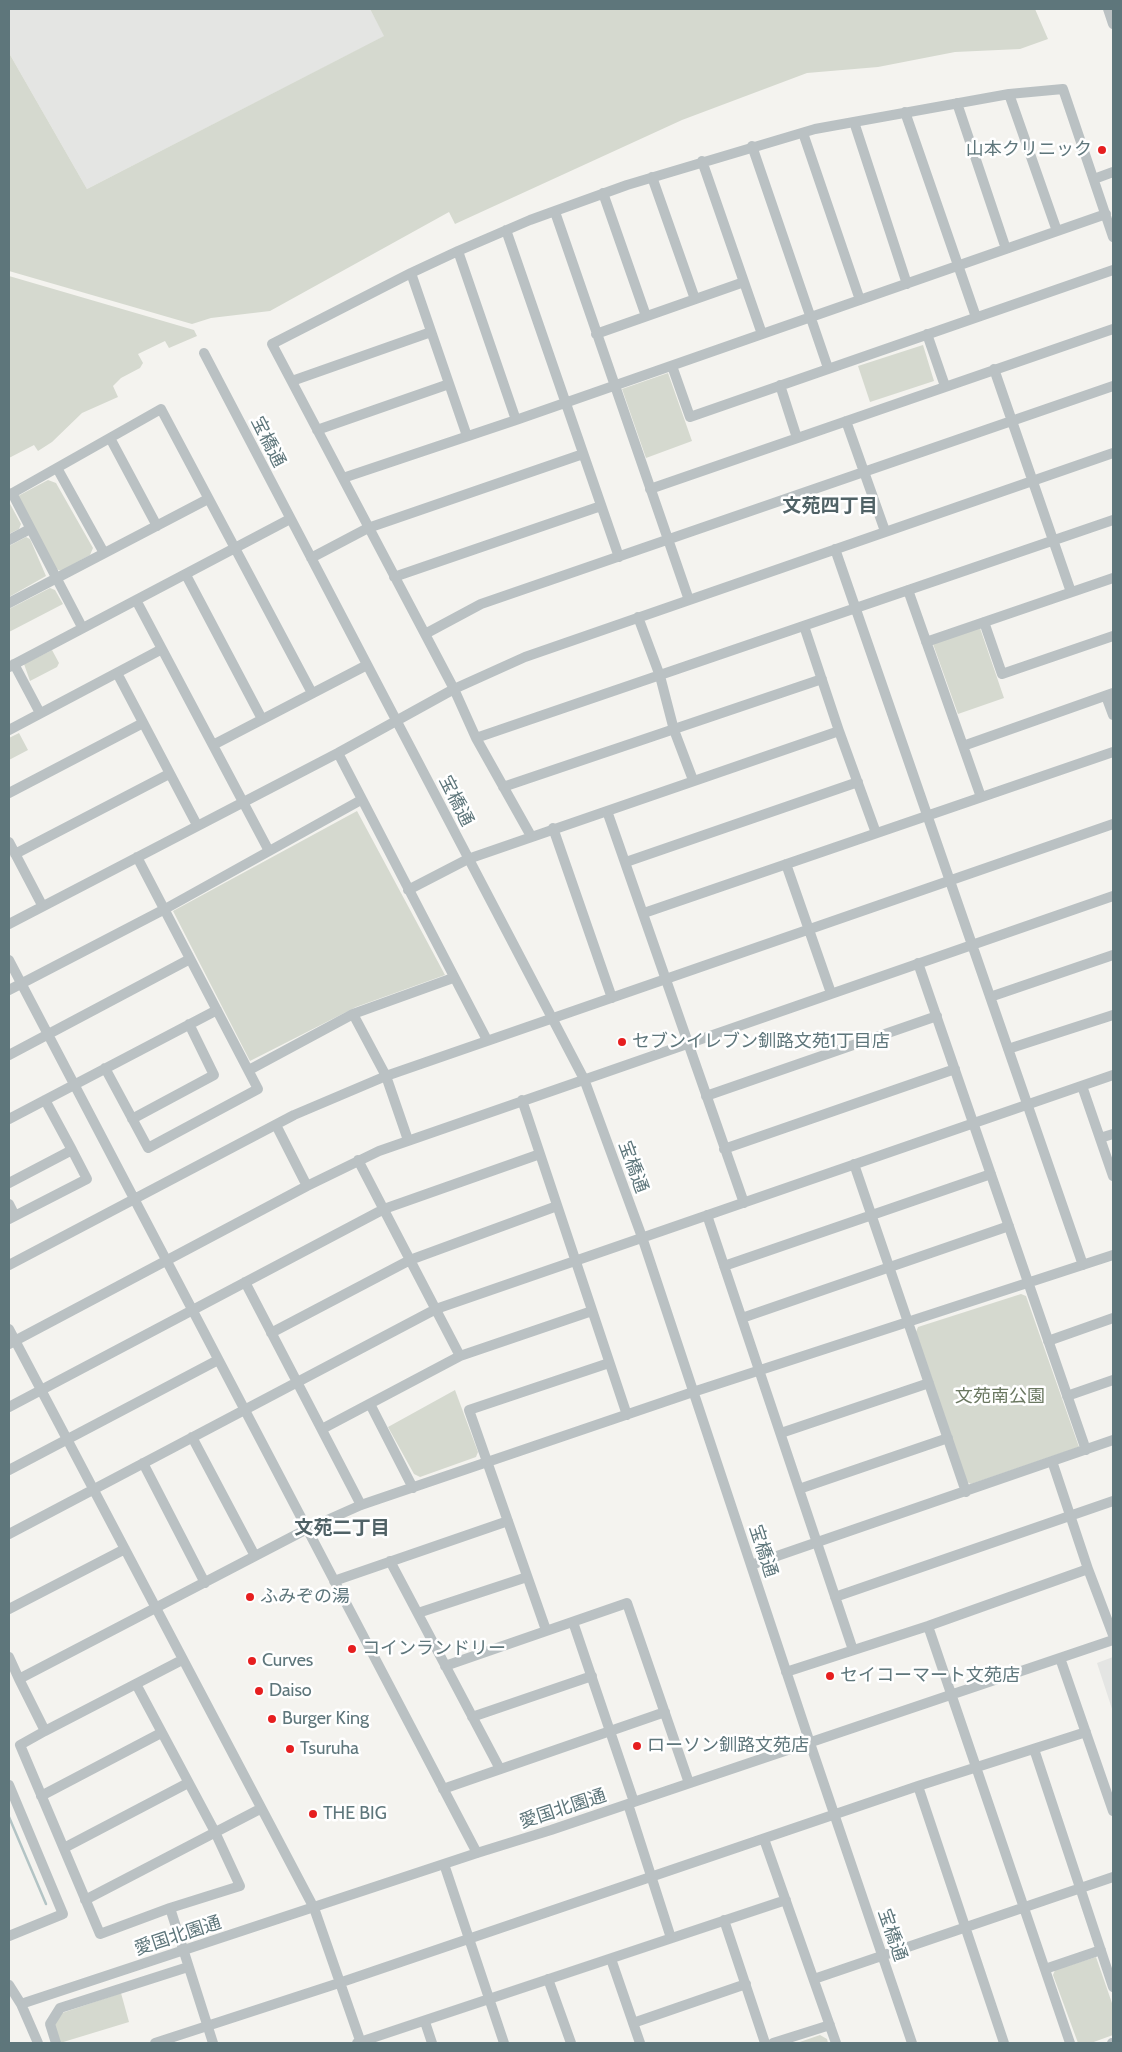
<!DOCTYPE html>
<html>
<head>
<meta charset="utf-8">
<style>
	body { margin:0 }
	#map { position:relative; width:1122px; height:2052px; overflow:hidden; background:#f4f3ef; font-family:Cabin,sans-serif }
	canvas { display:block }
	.frame { position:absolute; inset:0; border:10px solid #5e767b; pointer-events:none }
</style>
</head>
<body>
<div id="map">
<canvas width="1122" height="2052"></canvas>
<div class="frame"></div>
</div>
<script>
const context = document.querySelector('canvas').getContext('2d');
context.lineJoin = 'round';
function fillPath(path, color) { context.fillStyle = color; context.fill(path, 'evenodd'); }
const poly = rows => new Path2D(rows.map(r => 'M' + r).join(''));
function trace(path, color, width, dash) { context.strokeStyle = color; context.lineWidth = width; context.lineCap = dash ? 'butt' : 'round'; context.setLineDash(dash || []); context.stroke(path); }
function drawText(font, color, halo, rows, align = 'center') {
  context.font = font + ' Cabin,"Noto Sans JP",sans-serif'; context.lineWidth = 5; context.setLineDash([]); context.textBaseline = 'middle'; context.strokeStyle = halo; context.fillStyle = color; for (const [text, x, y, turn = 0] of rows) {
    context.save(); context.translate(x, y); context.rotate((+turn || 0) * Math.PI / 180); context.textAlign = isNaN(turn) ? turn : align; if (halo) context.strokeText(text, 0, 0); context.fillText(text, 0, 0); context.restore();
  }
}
const built = poly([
	[9,9,370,9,385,36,87,189,9,53],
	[1113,1657,1113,1712,1097,1663]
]);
const green = poly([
	[370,9,1035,9,1048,39,1020,49,955,52,878,67,807,73,682,120,455,224,449,212,270,311,211,318,192,324,9,271,9,53,87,189,384,36],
	[9,276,194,330,197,336,169,348,165,341,138,354,143,363,140,368,121,378,113,386,118,397,82,413,52,442,38,451,34,445,9,458],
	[923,345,934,381,870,402,858,366],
	[668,373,692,441,646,458,622,389],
	[48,480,56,483,93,548,90,555,61,571,56,569,18,496],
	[9,502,21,524,19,529,9,534],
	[26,537,30,539,46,576,9,597,9,546],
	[50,588,55,590,63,604,9,632,9,609],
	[980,628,1004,698,958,714,933,644],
	[52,650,59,663,57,667,30,681,24,664],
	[19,733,28,750,9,760,9,738],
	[357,811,445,975,356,1007,250,1061,173,911],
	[1021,1294,1026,1296,1079,1447,971,1484,967,1482,916,1332,918,1327],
	[455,1390,478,1452,476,1457,420,1477,414,1474,388,1427],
	[1096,1957,1113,2006,1113,2035,1091,2043,1078,2043,1053,1975,1055,1970],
	[121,1993,129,2022,60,2043,53,2026,62,2013],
	[820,2035,827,2039,828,2043,797,2043]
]);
const stream = poly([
	[9,1817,46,1904]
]);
const minor = poly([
	[1108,9,1113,24],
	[1009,94,1057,231],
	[957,103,1006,249],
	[905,112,976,317],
	[854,122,907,284],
	[803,133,860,300],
	[752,146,828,368],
	[702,161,762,334],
	[652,177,695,299],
	[1094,179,1113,172],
	[603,193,646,316],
	[555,212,689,600],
	[506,230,619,557],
	[458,251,516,420],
	[411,273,467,436],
	[596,334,744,282],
	[927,334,945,386],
	[204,353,584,1079,642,1237,810,1743,912,2043],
	[672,366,690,417,1113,270],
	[994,369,1071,592],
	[292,381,431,332],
	[780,385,797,438],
	[846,421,885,531],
	[317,430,449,384],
	[110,438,157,526],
	[57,468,104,553],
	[343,478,516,420,1106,214],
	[650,489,1113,329],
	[12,493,82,627],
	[9,495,161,409,312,693],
	[9,540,30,529],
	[835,549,1083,1265],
	[311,558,368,528,583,454],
	[186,575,262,719],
	[394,577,601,506],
	[908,590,981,797],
	[136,600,269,851],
	[9,603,208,499],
	[638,617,660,676,674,730,693,780],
	[984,622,1002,674,1113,636],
	[804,626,839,731,876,833],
	[425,634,481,604,1113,386],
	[926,642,1113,578],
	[14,664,40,713],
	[9,667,290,519],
	[117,673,197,825],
	[1106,696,1113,715],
	[9,730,162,649],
	[476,738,1113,520],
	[213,745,367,665],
	[963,746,1113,693],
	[338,753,487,1040],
	[503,787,822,679],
	[9,793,143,723],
	[607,811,744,1203],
	[553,828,612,998],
	[531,836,476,738,454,689,272,344,411,273,458,251,530,220,627,185,815,129,1009,94,1063,89,1113,237],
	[9,842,42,905],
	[15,854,169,774],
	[626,862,858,782],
	[786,864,831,993],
	[408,890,468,859,839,731],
	[644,913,1113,752],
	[9,924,338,753,454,689,525,657,1113,453],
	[9,960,477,1853],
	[918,963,1086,1450],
	[9,990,165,909,361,800],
	[990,997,1113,955],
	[353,1014,386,1076,408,1140],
	[1008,1049,1113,1015],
	[9,1055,190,959],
	[105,1068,148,1148,258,1089,137,857],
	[249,1070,353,1014,453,978],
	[1082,1086,1113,1176],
	[706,1096,937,1016],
	[45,1100,72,1150],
	[522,1100,627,1415],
	[9,1119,217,1010],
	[132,1119,214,1075,189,1024],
	[276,1125,307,1186],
	[1100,1138,1113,1134],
	[724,1149,955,1069],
	[358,1160,460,1356],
	[854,1164,966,1492],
	[9,1183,72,1150,87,1179,9,1219],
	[9,1204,15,1216],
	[707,1215,853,1650],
	[9,1265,294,1115,386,1076,1113,824],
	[724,1266,991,1174],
	[245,1282,361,1505],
	[742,1318,1009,1226],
	[9,1329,314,1908,361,2043],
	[271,1333,410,1260,557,1206],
	[1048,1341,1113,1318],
	[9,1344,307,1186,379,1151,1113,896],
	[1067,1396,1113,1380],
	[370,1404,413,1488],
	[9,1407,384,1209,540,1154],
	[322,1429,460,1356,592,1311],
	[781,1433,929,1383],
	[192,1437,255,1556],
	[1052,1461,1088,1569,1113,1635],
	[143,1463,205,1583],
	[9,1470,218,1360],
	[799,1489,948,1438],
	[9,1534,436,1309,1113,1075],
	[390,1561,500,1769],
	[751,1565,1113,1440],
	[334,1581,508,1521],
	[835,1597,1113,1501],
	[9,1609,125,1549],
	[418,1613,527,1577],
	[573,1622,634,1802],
	[928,1626,1070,2043],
	[546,1630,469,1410,609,1363],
	[9,1657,19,1679],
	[1060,1658,1113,1811],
	[445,1666,627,1603,689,1783],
	[786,1672,928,1626,1088,1569],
	[136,1684,215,1832,240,1886,170,1908,100,1934,20,1745,45,1731,182,1660],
	[472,1717,592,1676],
	[45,1731,19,1679,307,1529,361,1505,693,1392,1113,1255],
	[1034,1749,1113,1987],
	[9,1785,63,1914,9,1936],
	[918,1786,1004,2043],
	[443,1789,665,1712],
	[41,1796,161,1733],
	[628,1804,671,1938],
	[764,1839,836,2043],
	[64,1848,188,1783],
	[444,1864,504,2043],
	[85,1900,260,1809],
	[170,1908,213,2043],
	[724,1920,765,2043],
	[611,1959,640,2043],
	[1045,1969,1101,1950],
	[548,1979,571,2043],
	[814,1979,1113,1877],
	[9,1985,21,2004,38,2043],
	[21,2004,477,1853,551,1830,1113,1640],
	[425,2022,432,2043],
	[633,2023,746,1984],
	[56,2043,50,2024,60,2008,188,1967],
	[155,2043,339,1983,918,1786,1086,1732],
	[357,2043,786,1900],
	[773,2043,830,2025],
	[1112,2043,1113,2043]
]);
const markers = [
	[1102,150,5,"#e61e1f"],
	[622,1042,5,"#e61e1f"],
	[250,1597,5,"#e61e1f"],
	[352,1649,5,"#e61e1f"],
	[252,1661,5,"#e61e1f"],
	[830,1676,5,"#e61e1f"],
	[259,1691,5,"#e61e1f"],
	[272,1719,5,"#e61e1f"],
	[637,1746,5,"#e61e1f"],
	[290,1749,5,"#e61e1f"],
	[313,1814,5,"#e61e1f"]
];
const poiNames = [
	["山本クリニック",1092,150,"right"],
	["セブンイレブン釧路文苑1丁目店",632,1042],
	["ふみぞの湯",260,1597],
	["コインランドリー",362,1649],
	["Curves",262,1661],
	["セイコーマート文苑店",840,1676],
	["Daiso",269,1691],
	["Burger King",282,1719],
	["ローソン釧路文苑店",647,1746],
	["Tsuruha",300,1749],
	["THE BIG",323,1814]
];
const streetNames = [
	["宝橋通",268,442,63],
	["宝橋通",456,801,63],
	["宝橋通",633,1167,70],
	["宝橋通",763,1551,72],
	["愛国北園通",563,1809,-18],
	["宝橋通",892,1935,71],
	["愛国北園通",178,1936,-18]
];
const parkNames = [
	["文苑南公園",1000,1397]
];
const neighbourhoodNames = [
	["文苑四丁目",830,506],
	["文苑二丁目",342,1528]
];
fillPath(built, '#e4e5e3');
fillPath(green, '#d5d9cf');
trace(stream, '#b3c4c5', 2.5);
trace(minor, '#bac1c3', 10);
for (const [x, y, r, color] of markers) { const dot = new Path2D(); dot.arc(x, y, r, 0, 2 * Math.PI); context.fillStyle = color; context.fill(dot); trace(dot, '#fff', 2); }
drawText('18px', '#5e767b', '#fff', poiNames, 'left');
drawText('18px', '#5e767b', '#fff', streetNames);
drawText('18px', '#6b7861', '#fff', parkNames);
drawText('bold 19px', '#506266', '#fff', neighbourhoodNames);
</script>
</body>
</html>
